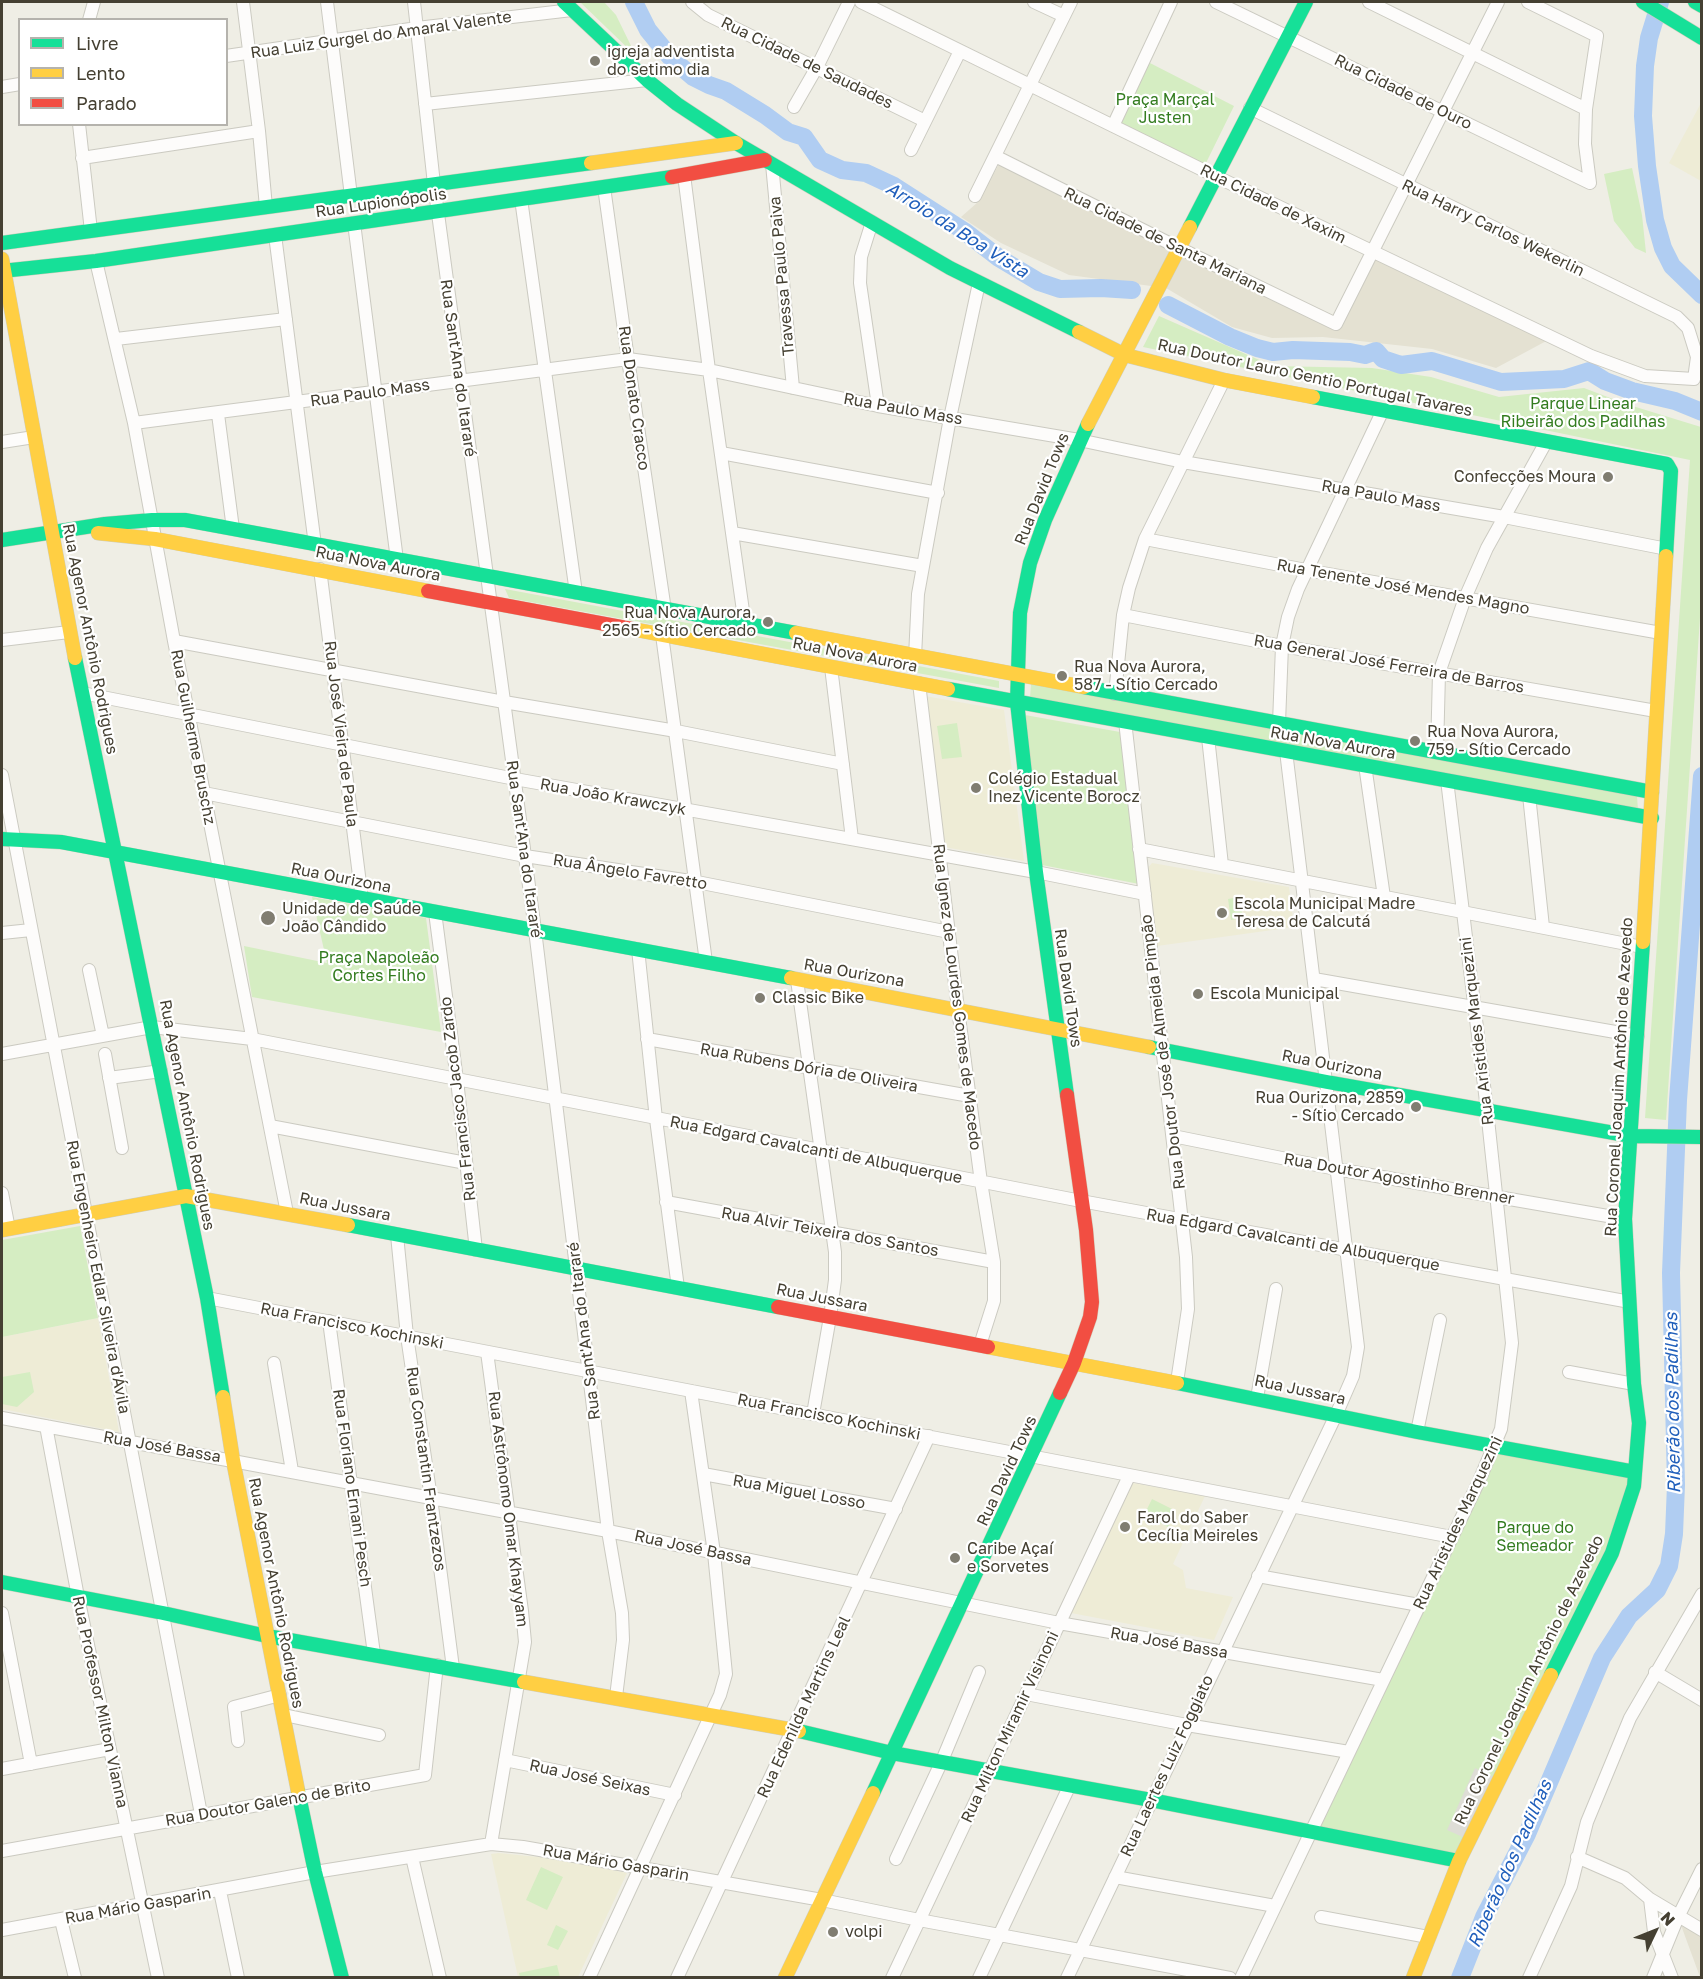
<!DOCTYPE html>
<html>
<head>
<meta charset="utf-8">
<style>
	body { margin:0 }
	#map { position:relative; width:1703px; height:1979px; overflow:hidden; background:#efeee5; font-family:"Golos Text",sans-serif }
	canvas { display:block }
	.frame { position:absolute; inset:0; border:3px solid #454032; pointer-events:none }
	.legend { position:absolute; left:18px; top:18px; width:210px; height:108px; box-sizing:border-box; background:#fff; border:2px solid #b5b3ad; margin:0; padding:8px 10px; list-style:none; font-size:18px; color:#454032 }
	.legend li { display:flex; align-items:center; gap:12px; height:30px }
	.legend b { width:30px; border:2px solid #b5b3ad }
	.north { position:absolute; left:1625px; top:1901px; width:60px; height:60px; -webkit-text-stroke:4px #fff; paint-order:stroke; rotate:47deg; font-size:16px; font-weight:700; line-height:24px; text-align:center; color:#454032 }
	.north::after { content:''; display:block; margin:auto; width:21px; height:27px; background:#454032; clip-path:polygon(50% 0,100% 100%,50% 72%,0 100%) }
</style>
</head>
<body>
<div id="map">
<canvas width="1703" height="1979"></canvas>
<div class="frame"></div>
<ul class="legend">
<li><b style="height:8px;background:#16e098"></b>Livre</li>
<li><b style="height:8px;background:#ffcf43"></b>Lento</li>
<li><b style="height:8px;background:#f24e42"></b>Parado</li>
</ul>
<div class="north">N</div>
</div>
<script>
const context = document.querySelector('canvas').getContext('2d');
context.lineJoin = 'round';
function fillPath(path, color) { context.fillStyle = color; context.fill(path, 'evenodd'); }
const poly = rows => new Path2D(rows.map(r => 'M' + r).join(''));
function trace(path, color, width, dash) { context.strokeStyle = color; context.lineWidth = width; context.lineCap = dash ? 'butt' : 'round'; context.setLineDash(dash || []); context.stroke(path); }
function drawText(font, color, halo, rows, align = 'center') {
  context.font = font + ' "Golos Text",sans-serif'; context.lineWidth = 4.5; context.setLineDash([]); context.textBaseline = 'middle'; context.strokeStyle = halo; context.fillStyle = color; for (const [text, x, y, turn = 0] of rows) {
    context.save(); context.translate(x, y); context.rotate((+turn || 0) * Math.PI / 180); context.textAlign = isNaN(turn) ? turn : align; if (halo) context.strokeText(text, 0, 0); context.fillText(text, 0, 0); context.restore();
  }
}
const residential = poly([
	[999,164,1336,328,1374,256,1550,339,1496,368,1432,349,1323,337,1272,338,1232,327,1166,288,1069,275,1001,243,961,217,978,202],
	[1678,1917,1701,1930,1701,1977,1700,1977]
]);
const education = poly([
	[1701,103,1701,181,1669,163],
	[925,696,1004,710,1024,861,944,847],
	[1152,863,1289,887,1294,927,1157,946,1146,870],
	[98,1318,119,1432,2,1409,2,1337],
	[1133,1483,1205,1496,1173,1564,1183,1570,1186,1588,1233,1597,1214,1640,1071,1613],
	[499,1853,547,1858,627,1873,578,1977,518,1977,491,1854]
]);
const green = poly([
	[580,2,604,2,616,15,636,56],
	[1148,62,1234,106,1204,167,1116,124],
	[1632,168,1642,215,1646,253,1635,248,1614,221,1604,174],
	[1159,316,1273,366,1372,368,1431,377,1499,397,1584,388,1626,404,1701,427,1701,603,1666,1120,1645,1118,1690,460,1143,347],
	[505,589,999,681,999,688,509,598],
	[1031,684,1637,796,1638,810,1030,698],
	[1025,715,1120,732,1139,884,1042,865],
	[957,723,962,757,942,759,937,726],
	[312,897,426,918,441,1032,252,997,244,946,327,963],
	[1239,897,1243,918,1231,920,1228,899],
	[80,1226,98,1318,2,1337,2,1240],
	[30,1372,34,1392,17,1407,2,1404,2,1377],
	[1497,1451,1630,1476,1611,1543,1457,1855,1317,1827],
	[1152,1499,1176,1511,1168,1527,1144,1515],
	[541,1867,563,1877,547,1910,526,1900],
	[556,1925,568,1931,558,1950,547,1945],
	[557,1965,560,1977,520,1977,519,1973]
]);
const parking = poly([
	[1475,1768,1494,1777,1465,1838,1447,1830]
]);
const river = poly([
	[634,2,648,30,671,58,693,77,709,85,726,91,765,115,788,132,804,137,820,160,842,170,866,173,894,186,964,231,999,258,1039,282,1060,289,1101,288,1132,290],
	[1660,2,1649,38,1645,66,1643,116,1647,166,1655,220,1663,248,1672,266,1702,295],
	[1168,305,1230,337,1257,348,1273,352,1293,350,1350,352,1365,355,1376,351,1383,359,1401,365,1432,361,1501,382,1564,379,1589,371,1605,381,1632,391,1675,401,1702,412],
	[1460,1978,1484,1917,1527,1834,1602,1658,1629,1616,1657,1590,1669,1566,1674,1534,1676,1485,1671,1273,1678,1100,1702,776]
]);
const street = poly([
	[243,2,259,131,266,207],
	[327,2,351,196],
	[414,2,434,184,535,930,608,1531,622,1613,623,1640,616,1697],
	[692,2,708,15,925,121],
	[861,2,1215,176,1591,356,1645,376,1694,379,1697,357,1688,328,1677,317,1250,108],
	[1034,2,1064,16],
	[1216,2,1590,183],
	[1369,2,1586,109],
	[1528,2,1597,36,1586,109,1585,144,1590,183],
	[89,20,94,2],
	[226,56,417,28,572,10],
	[2,87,20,84],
	[425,104,647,80],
	[794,107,817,67,849,2],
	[79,124,91,231],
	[1113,126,1171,2],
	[911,150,960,51],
	[995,156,1179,248,1336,324,1498,2],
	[82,158,259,131],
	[772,164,793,388],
	[684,175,709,370,745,625],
	[604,187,628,359,665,610],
	[975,196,1071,2],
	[521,199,576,593],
	[872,222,861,257,860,283,878,406],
	[354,223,397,560],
	[275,235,315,545],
	[96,261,134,423,174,641,287,1213],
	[116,339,286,319],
	[218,414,233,529],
	[134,423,628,359,709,370,878,406,1079,440,1183,462,1504,517,1667,549],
	[2,442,34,437],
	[721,453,938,493],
	[732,533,923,566],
	[1145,539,1306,570,1661,633],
	[320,569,362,899],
	[1123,615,1282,646,1656,711],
	[662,635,706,962],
	[2,640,69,632],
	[174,641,504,702,676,731,843,764],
	[915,657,918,594,950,418,979,283],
	[831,667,852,839],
	[919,683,958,1009,981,1182,994,1262,994,1301,980,1345],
	[82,693,515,779,1036,872,1145,894],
	[1115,694,1123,615,1129,588,1145,539,1224,380],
	[1125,721,1186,1257,1188,1309,1177,1382],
	[1279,723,1282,646,1288,617,1298,589,1383,410],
	[1208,737,1222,865],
	[1437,752,1439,673,1465,598,1487,548,1546,442],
	[1365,765,1384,897],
	[2,775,201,1814],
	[204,793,525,856,697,882,949,932],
	[1529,795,1543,927],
	[1139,849,1642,947],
	[435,912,457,1080,476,1250],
	[2,933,31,930],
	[638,949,656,1119,678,1288],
	[89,970,103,1036],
	[1314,979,1638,1036],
	[797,980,835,1252,835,1280,830,1317,813,1414],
	[647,1039,970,1096],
	[2,1054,152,1027,252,1039,1081,1201,1630,1302],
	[105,1054,122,1148],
	[109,1078,161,1071],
	[270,1126,466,1163],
	[1173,1136,1336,1169,1625,1219],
	[2,1193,9,1229],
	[666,1202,994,1262],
	[397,1235,407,1336,431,1498,453,1668],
	[207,1298,1452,1537],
	[329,1321,374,1654],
	[487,1352,522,1611,525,1642,491,1844],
	[274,1363,292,1471],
	[1569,1372,1634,1384],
	[1257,1398,1276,1289],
	[2,1418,608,1531,1059,1623,1383,1680],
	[46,1426,78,1597,158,1978],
	[1417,1432,1440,1320],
	[703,1474,896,1509],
	[1258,1576,1419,1605],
	[2,1613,31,1764],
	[1655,1672,1702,1700],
	[1026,1694,1187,1725,1349,1752],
	[284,1715,379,1735],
	[238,1741,234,1707,280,1695],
	[505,1760,675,1795],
	[2,1769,110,1749],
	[2,1851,425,1775,437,1665],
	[412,1857,440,1978],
	[1577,1857,1625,1878,1650,1899,1654,1932,1672,1978],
	[896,1859,941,1763,979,1672],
	[1115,1877,1275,1906],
	[220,1891,238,1978],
	[1650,1899,1702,1930],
	[1321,1917,1428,1937],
	[61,1920,75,1978],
	[2,1930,315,1872,491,1844,523,1847,822,1900,919,1920,1230,1978],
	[589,1978,720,1695,726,1674,714,1553,691,1391],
	[677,1978,929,1436],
	[892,1978,1129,1476],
	[979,1978,1069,1787],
	[1067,1978,1336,1415,1353,1376,1358,1347,1286,751],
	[1241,1978,1479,1481,1501,1429,1512,1343,1487,1110,1447,780],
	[1529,1978,1571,1886,1587,1822,1630,1718,1702,1594],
	[1653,1978,1678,1917,1702,1869]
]);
const fast = poly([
	[564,2,647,80,677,104,736,143,950,268,1079,332],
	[1643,2,1702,38],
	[1695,2,1702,6],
	[1190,227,1306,2],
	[2,243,591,163],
	[2,271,96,261,672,177],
	[1313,397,1667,464,1671,471,1666,556],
	[2,540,105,524,152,520,185,520,796,633],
	[75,658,207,1298,223,1397],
	[1084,687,1652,792],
	[948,689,1652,818],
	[2,839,61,842,791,978],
	[1149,1047,1327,1082,1631,1136,1702,1137],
	[1067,1095,1036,872,1017,702,1020,613,1030,563,1045,520,1088,424],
	[348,1225,778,1307],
	[1177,1383,1417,1432,1635,1472],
	[2,1582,163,1613,267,1636,524,1682],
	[1551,1675,1612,1553,1634,1486,1639,1423,1634,1384,1625,1219,1643,942],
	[799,1731,892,1753,1151,1800,1459,1861],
	[298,1791,315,1872,342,1978],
	[873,1793,1060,1393]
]);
const slow = poly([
	[591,163,736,143],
	[2,259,75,658],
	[1079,332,1125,355,1224,380,1313,397],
	[1088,424,1190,227],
	[98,533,155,539,428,591],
	[632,629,948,689],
	[796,633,1084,687],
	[1643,942,1666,556],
	[791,978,1149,1047],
	[2,1230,186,1196,348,1225],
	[988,1347,1177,1383],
	[223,1397,233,1460,298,1791],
	[524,1682,799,1731],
	[785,1978,873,1793],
	[1413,1978,1459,1861,1551,1675]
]);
const jam = poly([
	[672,177,765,160],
	[428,591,632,629],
	[778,1307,988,1347],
	[1060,1393,1074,1363,1090,1317,1092,1302,1086,1230,1067,1095]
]);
const markers = [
	[595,61,6,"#807d71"],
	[1608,477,6,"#807d71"],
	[768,622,6,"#807d71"],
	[1062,676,6,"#807d71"],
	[1415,741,6,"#807d71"],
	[976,788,6,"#807d71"],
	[1222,913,6,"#807d71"],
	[268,918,8,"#807d71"],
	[1198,994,6,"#807d71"],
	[760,998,6,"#807d71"],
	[1416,1107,6,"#807d71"],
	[1125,1527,6,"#807d71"],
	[955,1558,6,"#807d71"],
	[833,1932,6,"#807d71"]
];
const streetNames = [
	["Rua Luiz Gurgel do Amaral Valente",381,35,-8],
	["Rua Cidade de Saudades",807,63,26],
	["Rua Cidade de Ouro",1403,92,26],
	["Rua Lupionópolis",381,203,-8],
	["Rua Cidade de Xaxim",1273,204,26],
	["Rua Harry Carlos Wekerlin",1493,228,26],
	["Rua Cidade de Santa Mariana",1165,241,26],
	["Travessa Paulo Paiva",782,276,-95],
	["Rua Sant'Ana do Itararé",458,368,82],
	["Rua Doutor Lauro Gentio Portugal Tavares",1315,378,12],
	["Rua Paulo Mass",370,393,-8],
	["Rua Donato Cracco",634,398,82],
	["Rua Paulo Mass",903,409,10],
	["Rua David Tows",1042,489,-68],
	["Rua Paulo Mass",1381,496,10],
	["Rua Nova Aurora",378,564,11],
	["Rua Tenente José Mendes Magno",1403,587,10],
	["Rua Agenor Antônio Rodrigues",90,639,79],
	["Rua Nova Aurora",855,655,11],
	["Rua General José Ferreira de Barros",1389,664,10],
	["Rua José Vieira de Paula",341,734,83],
	["Rua Guilherme Bruschz",193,737,79],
	["Rua Nova Aurora",1333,743,10],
	["Rua João Krawczyk",613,797,10],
	["Rua Sant'Ana do Itararé",524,849,82],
	["Rua Ângelo Favretto",630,872,9],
	["Rua Ourizona",341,878,11],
	["Rua Ourizona",854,973,10],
	["Rua David Tows",1068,988,82],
	["Rua Ignez de Lourdes Gomes de Macedo",957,997,83],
	["Rua Aristides Marquezini",1477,1031,-97],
	["Rua Doutor José de Almeida Pimpão",1163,1052,-97],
	["Rua Ourizona",1332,1065,11],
	["Rua Rubens Dória de Oliveira",809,1068,10],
	["Rua Coronel Joaquim Antônio de Azevedo",1619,1077,-87],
	["Rua Francisco Jacob Zardo",458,1099,-97],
	["Rua Agenor Antônio Rodrigues",187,1115,79],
	["Rua Edgard Cavalcanti de Albuquerque",816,1150,11],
	["Rua Doutor Agostinho Brenner",1399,1179,10],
	["Rua Jussara",345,1207,11],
	["Rua Alvir Teixeira dos Santos",830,1232,10],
	["Rua Edgard Cavalcanti de Albuquerque",1293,1240,10],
	["Rua Engenheiro Edlar Silveira d'Ávila",98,1277,79],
	["Rua Jussara",822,1298,11],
	["Rua Francisco Kochinski",352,1326,11],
	["Rua Sant'Ana do Itararé",584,1331,-97],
	["Rua Jussara",1300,1390,12],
	["Rua Francisco Kochinski",829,1417,11],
	["Rua José Bassa",162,1447,10],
	["Rua Constantin Frantzezos",426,1469,82],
	["Rua David Tows",1007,1471,-65],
	["Rua Floriano Ernani Pesch",352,1488,82],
	["Rua Miguel Losso",799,1492,10],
	["Rua Astrônomo Omar Khayyam",508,1509,83],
	["Rua Aristides Marquezini",1458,1523,-65],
	["Rua José Bassa",693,1548,12],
	["Rua Agenor Antônio Rodrigues",276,1593,79],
	["Rua José Bassa",1169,1643,10],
	["Rua Coronel Joaquim Antônio de Azevedo",1529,1680,-64],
	["Rua Professor Milton Vianna",100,1702,78],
	["Rua Edenilda Martins Leal",804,1707,-65],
	["Rua Milton Miramir Visinoni",1010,1727,-65],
	["Rua Laertes Luiz Foggiato",1167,1766,-65],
	["Rua José Seixas",590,1778,12],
	["Rua Doutor Galeno de Brito",268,1803,-10],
	["Rua Mário Gasparin",616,1863,10],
	["Rua Mário Gasparin",138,1906,-10]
];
const poiNames = [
	["igreja adventista",607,52],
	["do setimo dia",607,70],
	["Confecções Moura",1596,477,"right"],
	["Rua Nova Aurora,",756,613,"right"],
	["2565 - Sítio Cercado",756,631,"right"],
	["Rua Nova Aurora,",1074,667],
	["587 - Sítio Cercado",1074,685],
	["Rua Nova Aurora,",1427,732],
	["759 - Sítio Cercado",1427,750],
	["Colégio Estadual",988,779],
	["Inez Vicente Borocz",988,797],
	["Escola Municipal Madre",1234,904],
	["Teresa de Calcutá",1234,922],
	["Unidade de Saúde",282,909],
	["João Cândido",282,927],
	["Escola Municipal",1210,994],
	["Classic Bike",772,998],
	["Rua Ourizona, 2859",1404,1098,"right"],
	["- Sítio Cercado",1404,1116,"right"],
	["Farol do Saber",1137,1518],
	["Cecília Meireles",1137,1536],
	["Caribe Açaí",967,1549],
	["e Sorvetes",967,1567],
	["volpi",845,1932]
];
const parkNames = [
	["Praça Marçal",1165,100],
	["Justen",1165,118],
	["Parque Linear",1583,404],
	["Ribeirão dos Padilhas",1583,422],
	["Praça Napoleão",379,958],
	["Cortes Filho",379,976],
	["Parque do",1535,1528],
	["Semeador",1535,1546]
];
const waterNames = [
	["Arroio da Boa Vista",957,230,32],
	["Riberão dos Padilhas",1673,1403,-91],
	["Riberão dos Padilhas",1510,1864,-66]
];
fillPath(residential, '#e4e1d2');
fillPath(education, '#eeecd6');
fillPath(green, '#d5edc2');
fillPath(parking, '#deddd6');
trace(river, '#b0cdf2', 18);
trace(street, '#cbcac1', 14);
trace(fast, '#cfcdbb', 15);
trace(slow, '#cfcdbb', 15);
trace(jam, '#cfcdbb', 15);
trace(street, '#fdfcfb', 12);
trace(fast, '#16e098', 14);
trace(slow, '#ffcf43', 14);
trace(jam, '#f24e42', 14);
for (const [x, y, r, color] of markers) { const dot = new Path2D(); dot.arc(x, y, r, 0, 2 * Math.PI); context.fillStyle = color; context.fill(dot); trace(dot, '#fff', 2); }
drawText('16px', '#454032', '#fff', streetNames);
drawText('16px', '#454032', '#fff', poiNames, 'left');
drawText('16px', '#337c1f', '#fff', parkNames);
drawText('italic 18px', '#205fbb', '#fff', waterNames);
</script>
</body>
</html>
